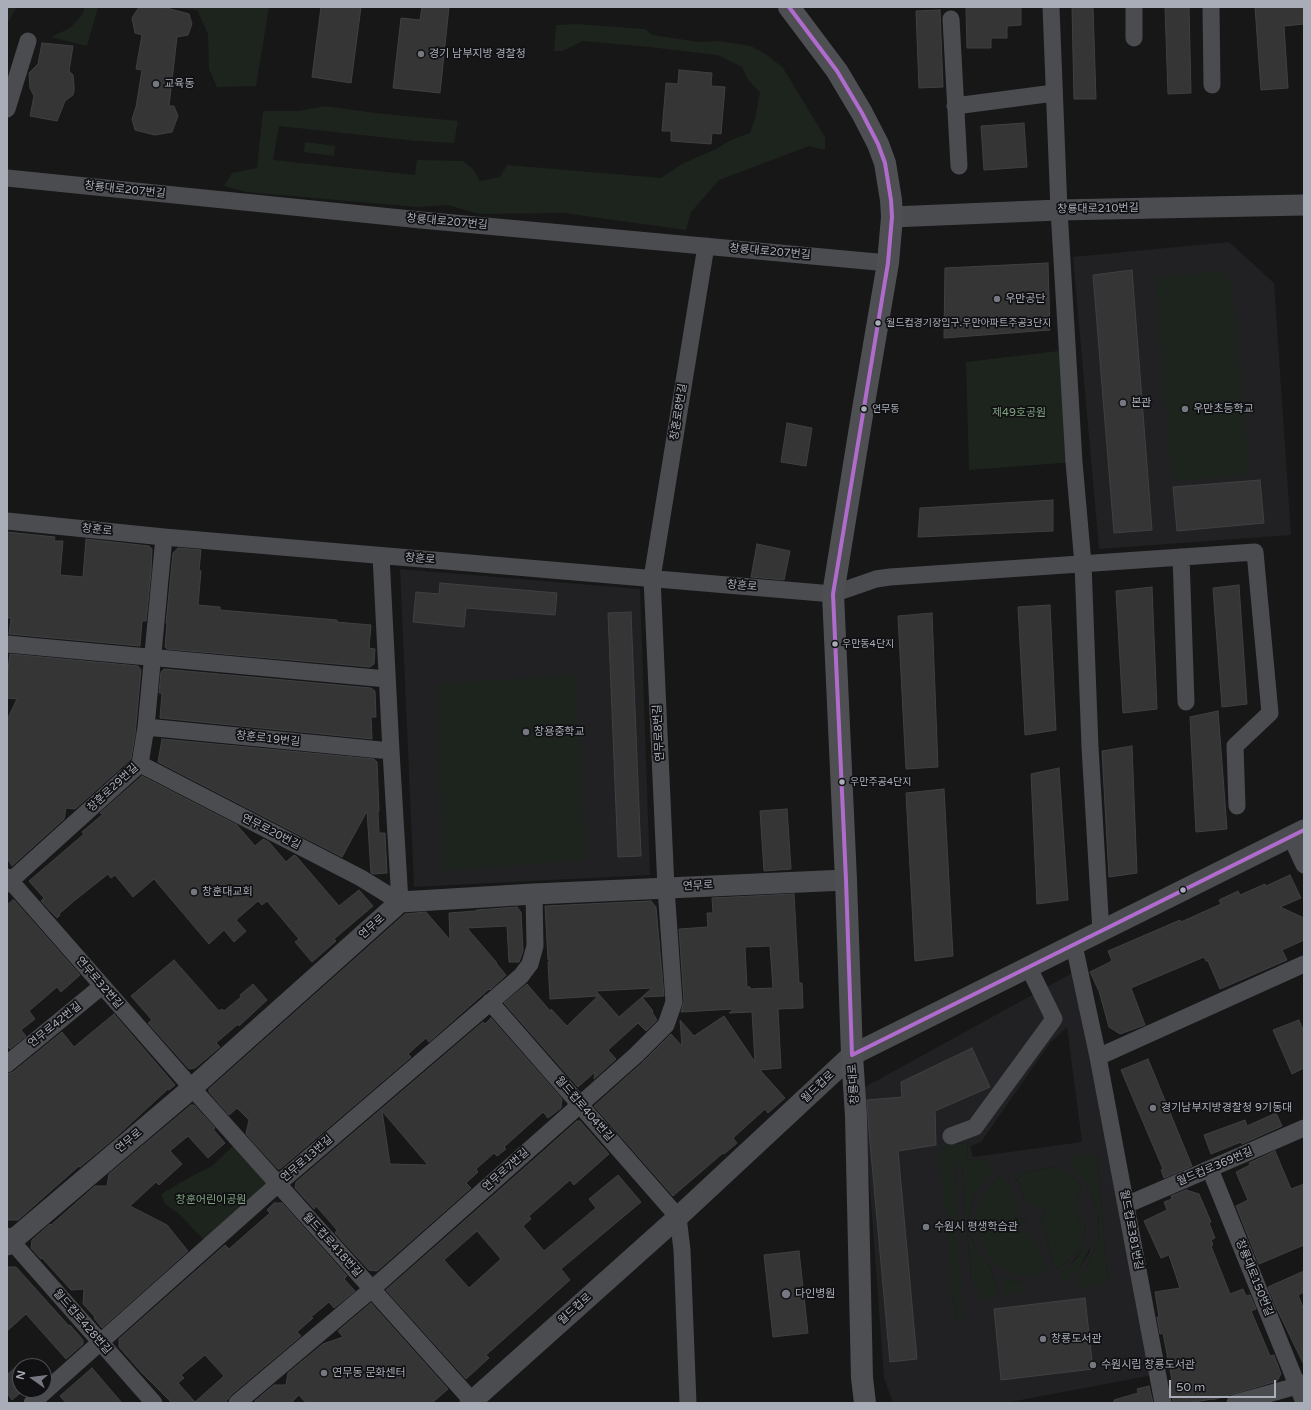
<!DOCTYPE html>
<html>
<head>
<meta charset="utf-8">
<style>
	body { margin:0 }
	#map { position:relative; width:1311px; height:1410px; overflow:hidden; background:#171717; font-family:"Varela Round",sans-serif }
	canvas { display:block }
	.frame { position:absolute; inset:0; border:8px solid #a8adb8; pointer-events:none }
	.north { position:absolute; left:12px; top:1358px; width:40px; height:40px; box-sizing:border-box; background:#111113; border:1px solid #4d4f55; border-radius:50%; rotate:284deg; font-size:11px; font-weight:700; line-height:16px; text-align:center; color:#a8adb8 }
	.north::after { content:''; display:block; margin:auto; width:14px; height:18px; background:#757880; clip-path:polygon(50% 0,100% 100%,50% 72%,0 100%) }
	.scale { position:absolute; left:1169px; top:1380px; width:107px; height:18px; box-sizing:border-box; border:2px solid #a8adb8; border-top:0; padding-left:5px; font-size:12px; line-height:14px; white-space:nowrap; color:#a8adb8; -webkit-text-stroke:3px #111113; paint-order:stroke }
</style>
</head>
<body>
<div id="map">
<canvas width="1311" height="1410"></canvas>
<div class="frame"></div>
<div class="north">N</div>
<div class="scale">50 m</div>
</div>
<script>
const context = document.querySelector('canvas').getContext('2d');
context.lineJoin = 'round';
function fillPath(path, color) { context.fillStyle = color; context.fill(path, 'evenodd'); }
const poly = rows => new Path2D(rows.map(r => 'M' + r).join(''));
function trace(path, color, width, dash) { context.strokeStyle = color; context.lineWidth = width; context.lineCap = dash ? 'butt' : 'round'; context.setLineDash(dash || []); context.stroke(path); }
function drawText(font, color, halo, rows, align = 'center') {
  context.font = font + ' "Varela Round","Noto Sans KR",sans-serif'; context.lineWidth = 3.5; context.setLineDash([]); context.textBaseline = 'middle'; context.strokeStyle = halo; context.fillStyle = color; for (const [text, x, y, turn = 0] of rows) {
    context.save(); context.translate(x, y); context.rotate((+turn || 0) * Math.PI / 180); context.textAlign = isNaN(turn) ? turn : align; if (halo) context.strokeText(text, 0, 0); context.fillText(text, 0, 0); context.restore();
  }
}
const built = poly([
	[1229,242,1274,283,1291,535,1099,549,1073,257],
	[400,569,640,589,650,875,414,887],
	[1074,972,1153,1375,1005,1403,893,1403,884,1378,863,1094,865,1087],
	[1067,1027,1082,1142,973,1157,970,1146,981,1142,1050,1043],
	[967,1143,968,1160,985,1179,976,1191,971,1205,969,1220,965,1219,962,1165,955,1164,958,1325,953,1300,951,1229,949,1218,955,1144],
	[1097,1155,1108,1282,1076,1282,1084,1273,1094,1251,1099,1232,1098,1211,1087,1185,1081,1177],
	[1055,1166,1071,1175,1081,1187,1077,1201,1077,1210,1079,1220,1086,1226,1081,1245,1072,1258,1057,1269,1054,1266,1046,1236,1041,1224,1045,1209,1042,1206,1024,1197,1020,1184,1015,1178,1026,1172,1048,1168],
	[999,1176,1008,1183,1018,1206,1014,1215,1016,1219,1025,1218,1026,1222,1021,1223,1016,1228,1020,1233,1031,1240,1037,1251,1043,1257,977,1231,987,1188],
	[970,1227,971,1235,976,1249,984,1262,991,1268,999,1297,971,1278,967,1228],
	[1089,1238,1090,1251,1079,1269,1069,1266,1083,1249],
	[1008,1279,1023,1283,1023,1293]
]);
const green = poly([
	[7,7,17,7,7,24],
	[85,7,98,7,87,46,51,37,70,28,82,15],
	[167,7,269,7,256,86,217,87,209,69,208,34,197,10],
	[576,24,645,29,652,35,699,42,719,41,751,46,767,55,783,68,825,137,825,150,809,146,719,180,691,212,686,230,564,213,479,214,448,205,417,207,246,192,224,186,232,173,257,168,263,111,299,111,325,106,375,113,458,121,454,143,416,141,279,126,273,160,415,175,417,160,463,161,473,169,480,181,500,177,507,165,661,178,682,164,714,150,733,139,750,133,755,119,760,92,749,81,742,67,718,55,649,47,583,41,562,51,554,51,556,25],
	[305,142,335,146,334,156,304,152],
	[1221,271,1232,283,1250,475,1172,481,1155,278],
	[1067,350,1074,462,969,470,966,362],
	[575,675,586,860,443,871,437,684],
	[967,1143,968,1160,988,1159,992,1173,985,1179,976,1191,971,1205,969,1220,965,1219,962,1165,955,1164,963,1326,958,1325,953,1300,946,1232,951,1229,949,1218,945,1213,939,1149,955,1144],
	[235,1144,269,1186,208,1244,178,1213,165,1204,161,1194,192,1176,212,1166],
	[1097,1155,1108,1282,1082,1288,1076,1282,1084,1273,1094,1251,1099,1232,1098,1211,1087,1185,1069,1165,1072,1156],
	[1055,1166,1063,1169,1071,1175,1081,1187,1077,1201,1077,1210,1079,1220,1086,1226,1081,1245,1072,1258,1057,1269,1054,1266,1046,1236,1041,1224,1045,1209,1038,1205,1029,1206,1024,1197,1020,1184,1015,1177,1017,1174,1048,1168],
	[999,1176,1004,1178,1008,1183,1019,1206,1014,1215,1016,1219,1025,1218,1026,1222,1021,1223,1016,1228,1020,1233,1023,1229,1029,1231,1028,1238,1037,1242,1039,1245,1035,1247,1043,1257,1047,1267,1047,1274,1030,1276,1016,1274,1002,1268,990,1258,982,1246,977,1231,976,1216,980,1202,987,1188],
	[970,1227,971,1235,976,1249,984,1262,991,1268,999,1297,982,1299,971,1278,967,1228],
	[1089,1237,1092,1244,1079,1269,1067,1281,1059,1277,1059,1272,1069,1266,1076,1259,1083,1249],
	[1002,1276,1008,1279,1023,1283,1023,1293,1004,1295]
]);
const building = poly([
	[139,7,167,8,189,14,192,24,188,35,177,37,169,106,174,106,178,116,172,132,155,135,135,130,132,119,136,107,142,70,136,69,142,35,135,33,132,18,139,7],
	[321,7,361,7,351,83,312,77,321,7],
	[422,7,449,7,440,93,393,88,401,18,420,20,422,7],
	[966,7,1021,7,1021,25,1007,26,1007,38,991,38,991,48,967,48,966,7],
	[1072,7,1093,7,1096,99,1074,99,1072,7],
	[1165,7,1189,7,1191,93,1168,94,1165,7],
	[1255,7,1304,7,1304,24,1284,26,1288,88,1261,90,1255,7],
	[940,10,943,87,919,88,916,11,940,10],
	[42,43,73,46,69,71,73,75,74,85,74,91,73,95,65,101,57,121,30,116,34,96,30,88,29,73,38,64,42,43],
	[679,70,712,73,711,86,725,87,721,134,712,133,711,144,671,141,671,131,662,131,666,83,678,84,679,70],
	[1024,123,1027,167,984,170,981,126,1024,123],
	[1048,263,1050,330,944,338,945,268,1048,263],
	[1132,270,1152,530,1114,533,1093,275,1132,270],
	[787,423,812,428,806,466,781,462,787,423],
	[1260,480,1264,523,1177,531,1173,487,1260,480],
	[1053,500,1053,531,918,537,920,508,1053,500],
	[7,532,55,537,54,541,63,541,60,575,83,577,86,539,149,546,152,549,151,573,146,621,142,621,140,646,9,634,11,618,7,618,7,532],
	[757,544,790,551,784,580,751,577,757,544],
	[178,548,201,550,199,570,201,571,198,605,220,607,220,610,337,620,337,622,371,625,369,648,375,649,374,664,370,667,167,649,165,647,167,623,166,623,173,553,178,548],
	[440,583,557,593,555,615,466,608,464,627,413,622,416,592,439,594,440,583],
	[1239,585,1247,704,1222,707,1213,588,1239,585],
	[1152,587,1157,709,1123,713,1116,591,1152,587],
	[1050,605,1056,730,1025,735,1018,607,1050,605],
	[631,612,641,856,618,857,608,613,631,612],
	[932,613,938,767,906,769,898,616,932,613],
	[10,654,138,666,141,670,135,735,131,759,75,809,66,808,64,819,12,866,7,858,7,720,17,699,7,698,7,677,10,654],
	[164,669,371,688,375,691,376,717,371,717,372,739,160,718,162,693,159,693,161,672,164,669],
	[1218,711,1227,829,1196,832,1190,717,1218,711],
	[162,739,374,759,377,762,379,811,378,812,379,833,385,833,387,873,374,874,371,873,367,811,342,857,158,762,162,739],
	[1132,746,1137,873,1109,877,1102,751,1132,746],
	[1059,768,1068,900,1037,904,1031,774,1059,768],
	[142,776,237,825,255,846,263,839,269,842,286,862,294,855,296,856,339,906,359,890,373,906,334,939,336,941,312,962,295,942,299,939,267,901,262,905,258,901,236,920,246,931,234,942,224,930,209,944,154,879,133,897,115,875,111,878,108,874,74,901,59,914,60,915,57,918,41,901,44,898,29,881,84,834,82,832,103,814,100,813,142,776],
	[944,789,953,956,915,961,906,793,944,789],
	[787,809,791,869,764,871,760,811,787,809],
	[1290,875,1301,898,1280,907,1304,918,1304,940,1282,950,1287,960,1220,989,1208,961,1206,961,1204,957,1131,988,1145,1025,1120,1034,1109,1027,1099,991,1090,972,1112,961,1108,951,1180,920,1181,922,1221,904,1219,900,1238,891,1240,895,1265,884,1266,886,1290,875],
	[794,894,799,983,802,983,803,1008,778,1009,781,1068,760,1070,785,1098,768,1113,765,1109,733,1138,737,1143,724,1154,723,1153,673,1196,594,1106,643,1062,671,1034,682,1046,680,1020,694,1036,724,1016,755,1062,752,1012,729,1013,734,1009,681,1012,684,1001,679,929,708,927,707,913,713,913,712,898,794,894],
	[770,946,773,988,750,989,750,987,747,987,745,947,770,946],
	[13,900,14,900,80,975,61,992,57,987,29,1011,35,1019,21,1030,26,1036,10,1049,7,1046,7,905,13,900],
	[651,901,656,907,664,996,642,997,652,988,596,991,619,1017,642,997,653,1011,652,1012,657,1020,646,1031,638,1023,608,1050,616,1059,594,1079,595,1072,578,1087,504,1003,527,984,551,1012,551,1009,567,1026,598,996,550,999,548,962,551,960,548,960,545,906,651,901],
	[517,907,521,912,523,951,519,962,509,962,507,926,467,928,497,963,496,963,506,975,490,990,489,989,429,1042,426,1038,408,1054,411,1057,280,1169,278,1169,246,1134,249,1120,237,1108,229,1115,209,1092,209,1089,405,914,426,912,450,940,449,913,476,911,476,910,517,907],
	[174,960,219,1011,222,1009,224,1011,241,997,240,995,253,984,267,1000,239,1026,238,1024,216,1043,220,1047,207,1058,195,1068,189,1069,148,1023,152,1020,131,996,174,960],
	[114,1014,175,1085,169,1090,168,1089,117,1136,80,1167,79,1166,18,1220,7,1220,7,1074,13,1072,62,1032,74,1047,114,1014],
	[491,1018,562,1099,561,1108,548,1118,543,1112,504,1147,506,1149,497,1156,494,1153,476,1169,478,1172,466,1183,471,1188,377,1271,369,1270,335,1233,337,1230,316,1206,314,1209,295,1188,296,1182,483,1022,485,1024,491,1018],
	[382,1111,428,1165,390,1164,382,1111],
	[1299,1020,1304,1032,1304,1068,1292,1074,1273,1030,1299,1020],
	[972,1048,990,1087,935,1111,936,1145,898,1151,917,1359,890,1362,869,1131,867,1100,902,1097,901,1082,972,1048],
	[1148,1059,1192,1166,1164,1178,1161,1170,1163,1169,1121,1070,1148,1059],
	[191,1105,194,1105,215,1128,213,1129,225,1143,208,1158,188,1136,170,1151,182,1164,159,1185,156,1182,130,1206,167,1225,188,1251,102,1328,94,1318,95,1317,83,1304,84,1289,71,1290,42,1258,41,1259,31,1248,32,1240,50,1224,51,1225,95,1186,107,1186,109,1174,191,1105],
	[1276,1113,1282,1126,1242,1144,1241,1142,1211,1154,1204,1135,1245,1120,1247,1126,1276,1113],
	[577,1121,580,1121,609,1154,574,1185,570,1180,529,1216,531,1219,523,1226,544,1251,596,1208,589,1199,618,1175,641,1202,561,1269,570,1280,486,1355,489,1358,466,1379,386,1290,539,1155,577,1121],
	[477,1231,501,1259,469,1288,444,1260,477,1231],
	[1275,1151,1291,1189,1304,1184,1304,1245,1259,1264,1236,1206,1248,1200,1236,1172,1250,1165,1249,1163,1275,1151],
	[1186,1190,1199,1194,1211,1222,1209,1223,1215,1238,1211,1240,1213,1245,1211,1246,1230,1294,1243,1289,1246,1296,1250,1295,1256,1309,1251,1311,1270,1356,1274,1355,1281,1374,1277,1381,1212,1400,1212,1399,1189,1403,1174,1403,1173,1402,1169,1381,1172,1380,1163,1333,1160,1334,1157,1317,1159,1317,1155,1292,1180,1288,1169,1255,1161,1258,1144,1221,1167,1210,1164,1202,1172,1199,1171,1196,1186,1190],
	[274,1203,282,1203,347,1276,344,1279,355,1291,334,1308,329,1302,311,1317,313,1318,297,1332,301,1336,231,1395,225,1403,172,1403,142,1373,119,1347,119,1339,225,1245,229,1249,270,1213,267,1210,274,1203],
	[205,1355,224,1376,195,1402,178,1383,184,1378,181,1375,205,1355],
	[799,1251,808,1333,773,1337,764,1255,799,1251],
	[7,1267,16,1267,69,1326,70,1325,83,1340,83,1344,66,1359,26,1314,7,1331,7,1267],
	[1304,1271,1304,1292,1298,1295,1304,1310,1304,1365,1277,1309,1268,1287,1304,1271],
	[1085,1298,1093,1369,1001,1380,994,1309,1085,1298],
	[371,1303,448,1389,432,1403,306,1403,299,1395,291,1403,257,1403,255,1401,274,1385,286,1385,288,1373,323,1344,343,1337,338,1331,371,1303],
	[20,1363,20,1393,12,1400,7,1393,7,1375,20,1363],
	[92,1368,122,1403,66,1403,60,1396,92,1368],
	[1149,1386,1153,1403,1114,1403,1114,1400,1138,1393,1137,1389,1149,1386]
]);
const minor = poly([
	[1051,7,1059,210,1074,462,1083,564,1090,747,1101,932],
	[1134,7,1134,38],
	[1211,7,1212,85],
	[951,19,959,166],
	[955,106,1054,93],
	[7,109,28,41],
	[7,178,421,220,888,263],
	[7,521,164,537,833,594,876,579,890,577,1255,552,1270,713,1235,746,1237,806],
	[381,556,391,751,400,902],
	[1181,557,1186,702],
	[7,644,387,679],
	[146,727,391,751],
	[140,764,361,878,400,902],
	[1291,837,1304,865],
	[7,877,192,1088,474,1403],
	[7,884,140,764,146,727,164,537],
	[1074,945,1098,1057,1163,1403],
	[490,1002,678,1217,682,1250,688,1403],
	[1098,1057,1304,964],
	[7,1064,102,986],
	[951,1136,975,1127,1054,1019,1029,968],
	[1210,1169,1304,1402],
	[1126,1205,1304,1128],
	[7,1236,154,1403],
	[32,1403,278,1184,521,976,530,964,535,946,534,894],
	[237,1403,372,1289,636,1055,666,1025,674,1002,666,888,652,578,706,246],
	[1235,1403,1297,1386,1304,1383]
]);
const tertiary = poly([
	[892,217,1059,210,1304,205],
	[7,1245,192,1088,400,902,534,894,846,880],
	[470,1403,678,1217,852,1055,1304,830]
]);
const primary = poly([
	[789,7,837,71,862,113,878,144,885,163,891,200,892,217,888,263,863,409,833,594,846,880,852,1055,856,1116,862,1378,865,1403]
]);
const bus1 = poly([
	[789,7,837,71,862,113,878,144,885,163,891,200,892,217,888,263,833,594,846,880,852,1055],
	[852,1055,1304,830]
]);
const markers = [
	[421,54,4,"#757880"],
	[156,84,4,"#757880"],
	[997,299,4,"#757880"],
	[878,323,3.5,"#a8adb8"],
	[1123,403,4,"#757880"],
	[864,409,3.5,"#a8adb8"],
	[1185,409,4,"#757880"],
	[835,644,3.5,"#a8adb8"],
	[526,732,4,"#757880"],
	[842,782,3.5,"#a8adb8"],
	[1183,890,3.5,"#a8adb8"],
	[194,892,4,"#757880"],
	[1153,1108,4,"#757880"],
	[926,1227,4,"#757880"],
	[786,1294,5,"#757880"],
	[1043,1339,4,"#757880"],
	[1093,1365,4,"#757880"],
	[324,1373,4,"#757880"]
];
const busNames = [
	["월드컵경기장입구.우만아파트주공3단지",886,323],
	["연무동",872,409],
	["우만동4단지",842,644],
	["우만주공4단지",850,782]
];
const poiNames = [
	["경기 남부지방 경찰청",429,54],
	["교육동",164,84],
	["우만공단",1005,299],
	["본관",1131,403],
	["우만초등학교",1193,409],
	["창용중학교",534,732],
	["창훈대교회",202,892],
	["경기남부지방경찰청 9기동대",1161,1108],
	["수원시 평생학습관",934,1227],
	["다인병원",795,1294],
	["창룡도서관",1051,1339],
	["수원시립 창룡도서관",1101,1365],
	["연무동 문화센터",332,1373]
];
const streetNames = [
	["창룡대로207번길",125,190,6],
	["창룡대로210번길",1098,209,-1],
	["창룡대로207번길",447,222,5],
	["창룡대로207번길",770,252,5],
	["창훈로8번길",679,412,-81],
	["창훈로",97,530,6],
	["창훈로",420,559,5],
	["창훈로",742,586,5],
	["연무로8번길",659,733,-93],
	["창훈로19번길",268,739,6],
	["창훈로29번길",113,788,-43],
	["연무로20번길",271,832,27],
	["연무로",698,886,-3],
	["연무로",372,927,-42],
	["연무로32번길",99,983,49],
	["연무로42번길",55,1025,-39],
	["창룡대로",854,1084,-94],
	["월드컵로",818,1087,-43],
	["월드컵로404번길",584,1109,49],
	["연무로",129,1141,-40],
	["연무로13번길",307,1159,-41],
	["월드컵로369번길",1215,1167,-23],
	["연무로7번길",506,1170,-42],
	["월드컵로381번길",1131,1230,79],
	["월드컵로418번길",332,1245,48],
	["창룡대로150번길",1254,1278,68],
	["월드컵로",575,1309,-42],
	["월드컵로428번길",82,1322,49]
];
const parkNames = [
	["제49호공원",1019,413],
	["창훈어린이공원",211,1200]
];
fillPath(built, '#212123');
fillPath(green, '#1d241e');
fillPath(building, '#353536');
trace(building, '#3f4043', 1);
trace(minor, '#4b4c50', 17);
trace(tertiary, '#4b4c50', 21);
trace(primary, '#4d4f52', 22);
trace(bus1, '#b06ccc', 4);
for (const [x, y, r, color] of markers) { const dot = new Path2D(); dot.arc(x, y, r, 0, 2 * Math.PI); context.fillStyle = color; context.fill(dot); trace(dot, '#111113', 1.5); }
drawText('10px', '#a8adb8', '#111113', busNames, 'left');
drawText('11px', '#a8adb8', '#111113', poiNames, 'left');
drawText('11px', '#a8adb8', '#111113', streetNames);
drawText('11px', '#7fa381', '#111113', parkNames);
</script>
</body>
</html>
